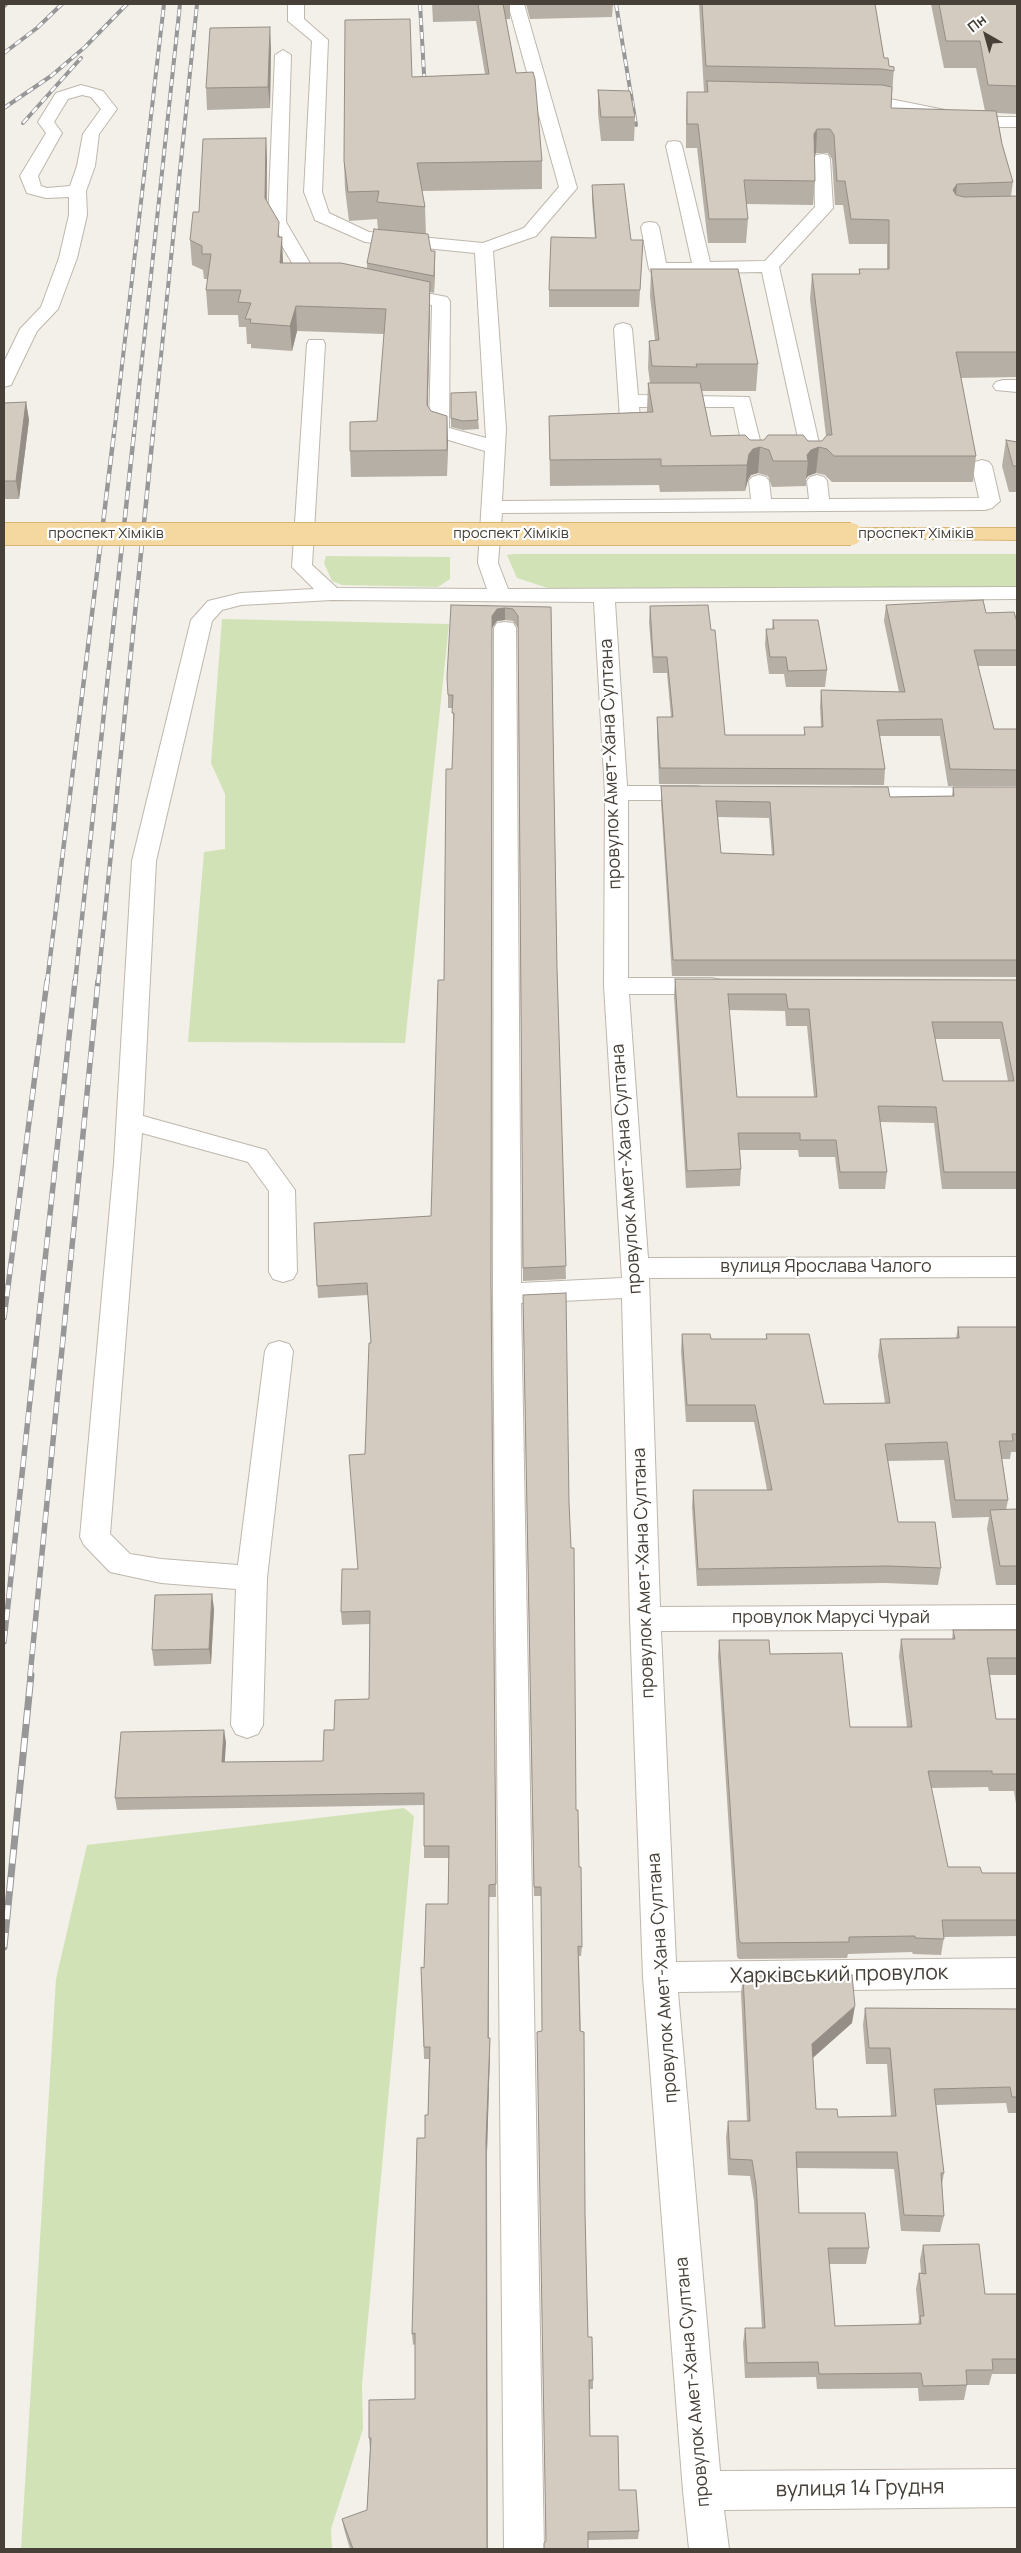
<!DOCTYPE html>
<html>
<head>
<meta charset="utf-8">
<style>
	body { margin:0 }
	#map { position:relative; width:1021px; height:2553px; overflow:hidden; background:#f3efe9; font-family:Manrope,sans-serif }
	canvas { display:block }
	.frame { position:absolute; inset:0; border:5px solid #464038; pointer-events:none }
	.north { position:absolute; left:961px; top:10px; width:50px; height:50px; -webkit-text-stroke:4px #fff; paint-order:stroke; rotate:322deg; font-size:14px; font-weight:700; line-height:20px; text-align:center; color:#464038 }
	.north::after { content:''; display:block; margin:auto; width:18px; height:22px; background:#464038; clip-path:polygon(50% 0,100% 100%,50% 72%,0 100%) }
</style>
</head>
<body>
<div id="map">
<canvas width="1021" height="2553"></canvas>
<div class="frame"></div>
<div class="north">Пн</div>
</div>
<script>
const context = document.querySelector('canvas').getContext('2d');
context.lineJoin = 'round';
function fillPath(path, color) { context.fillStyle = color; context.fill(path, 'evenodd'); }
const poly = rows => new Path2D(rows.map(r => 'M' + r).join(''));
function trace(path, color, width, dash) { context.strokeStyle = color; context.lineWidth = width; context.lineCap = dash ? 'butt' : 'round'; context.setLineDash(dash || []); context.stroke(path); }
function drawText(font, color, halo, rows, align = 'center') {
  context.font = font + ' Manrope,sans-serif'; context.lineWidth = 4.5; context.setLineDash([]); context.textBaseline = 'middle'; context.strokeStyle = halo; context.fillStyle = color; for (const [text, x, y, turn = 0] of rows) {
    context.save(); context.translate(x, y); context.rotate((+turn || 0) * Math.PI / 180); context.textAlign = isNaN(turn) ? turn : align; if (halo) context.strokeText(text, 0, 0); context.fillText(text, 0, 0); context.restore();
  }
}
const green = poly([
	[515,554,1017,554,1017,587,548,588,517,578,507,555],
	[326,556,450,557,450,579,438,587,342,585,332,581,324,563],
	[222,619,449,624,405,1043,188,1042,204,852,225,849,225,794,211,763],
	[404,1808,414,1816,362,2385,363,2429,331,2529,332,2549,21,2549,56,1979,87,1845]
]);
const minor = poly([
	[288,4,304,4,304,19,328,40,322,192,329,213,369,232,483,243,524,228,559,187,508,4,524,4,577,188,536,236,493,251,506,429,502,501,751,499,749,481,752,477,759,475,766,477,769,481,771,499,809,499,807,481,810,477,817,475,824,477,827,481,829,499,979,498,972,466,975,462,982,460,989,462,992,466,1000,501,992,508,985,510,502,513,498,563,508,589,1017,587,1017,599,615,602,627,786,697,786,705,788,708,793,705,798,697,800,628,800,628,978,712,978,721,980,724,986,721,992,712,994,629,994,648,1258,1017,1257,1017,1277,649,1278,660,1607,1017,1605,1017,1629,661,1631,676,1962,1017,1958,1017,1988,678,1992,720,2471,1017,2469,1017,2507,724,2510,729,2549,689,2549,683,2491,643,1977,630,1619,622,1298,521,1303,544,2549,504,2549,493,1294,494,628,497,623,505,622,513,623,516,628,521,1283,622,1278,604,986,605,793,594,602,332,600,241,605,222,610,212,621,156,861,143,1116,266,1150,295,1190,297,1272,293,1279,283,1282,273,1279,269,1272,269,1191,248,1162,142,1133,110,1534,130,1554,161,1559,238,1565,265,1351,269,1344,279,1341,289,1344,293,1351,267,1578,263,1725,258,1734,247,1738,236,1734,231,1725,236,1589,161,1583,110,1572,84,1545,80,1537,114,1163,132,861,191,620,208,601,241,593,314,589,292,567,307,344,309,340,323,340,325,344,312,565,337,588,487,589,478,563,485,451,432,435,429,431,432,305,388,296,385,292,388,288,394,287,447,297,450,301,449,428,486,438,475,253,365,242,315,220,304,192,312,41,288,21,288,4],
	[283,50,291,55,286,222,311,265,339,273,342,277,339,281,333,282,298,273,268,222,275,55,283,50],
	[81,85,103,91,117,109,99,134,95,166,86,191,87,215,77,258,58,309,37,331,11,385,4,387,4,362,20,329,41,307,59,258,69,215,69,197,46,198,27,193,20,176,46,133,38,122,54,96,56,93,81,85],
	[82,95,91,97,101,109,83,134,77,166,70,186,47,188,41,186,38,176,62,133,54,122,68,99,82,95],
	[853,97,880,97,980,117,1017,117,1017,127,980,127,880,107,847,105,845,102,847,99,853,97],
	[674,141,680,142,682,146,710,262,765,261,815,207,814,159,816,155,822,154,828,155,830,159,833,208,779,267,823,461,820,465,806,465,803,461,762,272,658,274,652,273,649,269,641,227,644,223,650,222,656,223,659,227,666,263,692,263,666,146,668,142,674,141],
	[623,323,630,325,632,329,638,395,749,397,765,460,762,464,748,464,745,460,734,407,639,407,640,418,637,422,623,422,620,418,614,329,616,325,623,323],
	[1003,380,1017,380,1017,392,996,390,993,386,996,382,1003,380],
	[853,787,1017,788,1017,802,853,801,845,799,842,794,845,789,853,787]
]);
const major = poly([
	[851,528,1017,528,1017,540,844,538,841,534,844,530,851,528]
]);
const railFar3 = poly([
	[420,4,425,91],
	[616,4,636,125],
	[4,53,37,28,62,4],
	[4,108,51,76,85,47,127,4],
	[23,123,81,58],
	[114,434,164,4],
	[134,434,180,4],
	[153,434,197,4]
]);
const railFar2 = poly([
	[47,983,114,433],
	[75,983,134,433],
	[98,983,153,433]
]);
const railFar1 = poly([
	[4,1318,47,981],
	[4,1642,75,981],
	[30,1676,98,981]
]);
const rail = poly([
	[4,1947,31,1675]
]);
const majorBridge = poly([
	[4,534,851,534]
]);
const wall = poly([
	[432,4,510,4,510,19,506,19,516,73,542,161,542,189,422,191,425,207,426,234,431,251,435,251,434,293,430,292,428,407,431,411,447,416,447,476,351,477,350,451,377,421,384,334,297,331,292,351,251,348,251,344,247,344,246,327,239,327,238,315,208,315,206,290,208,279,204,279,203,270,192,265,190,240,199,212,266,138,267,162,267,201,280,237,283,263,367,268,367,263,378,229,377,219,349,221,345,189,344,161,412,77,485,74,476,21,433,22],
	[526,4,613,4,612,17,530,19],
	[699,4,875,4,884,58,889,66,894,67,891,108,985,111,976,68,944,68,931,4,1017,4,1017,114,997,113,1002,144,1013,182,1011,196,1017,196,1017,377,961,378,976,456,973,482,832,482,825,475,816,473,808,476,806,479,806,486,772,487,768,476,758,473,751,475,748,480,745,491,660,492,659,485,550,486,549,416,647,412,647,409,648,383,650,383,648,368,649,341,655,340,650,296,651,269,758,364,756,391,702,391,711,436,750,440,822,441,826,436,810,299,812,274,859,274,859,269,887,269,887,244,849,244,843,205,835,205,832,159,828,153,816,153,814,155,815,181,813,205,746,204,748,219,746,243,708,243,697,148,686,148,686,115,687,92,704,92],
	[271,48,270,108,207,110,206,88],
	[598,90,635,117,634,141,601,141,598,113],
	[592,185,631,240,643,240,639,307,549,307,549,290,595,238,592,201],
	[451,393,478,420,479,429,463,430,451,427],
	[26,402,29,420,19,499,4,499,4,403],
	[1006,440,1017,442,1017,492,1009,492,1002,466],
	[451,605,551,607,557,968,566,1279,523,1281,518,628,513,621,505,620,497,621,492,628,491,1292,496,1897,489,1897,489,2038,490,2038,490,2050,487,2152,488,2549,350,2549,344,2529,342,2519,367,2510,370,2449,369,2438,415,2399,415,2344,413,2345,412,2334,425,2138,428,2115,429,2059,424,2059,421,1967,424,1968,448,1904,449,1858,424,1858,424,1805,117,1810,115,1798,226,1742,224,1762,323,1761,334,1730,369,1699,370,1624,342,1625,341,1612,358,1569,365,1454,371,1343,368,1295,318,1298,314,1223,431,1216,444,980,454,725,453,725,453,708,448,708,448,689],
	[886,605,986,613,1017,622,1017,666,978,666,994,729,1017,729,1017,786,948,786,940,736,880,736,885,769,884,785,659,784,657,734,657,717,671,717,667,673,653,673,649,622,650,606,711,630,725,735,804,735,804,727,821,727,820,707,821,690,899,692,884,621],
	[773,620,827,670,825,687,786,687,784,674,769,674,765,645,766,629,772,629],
	[661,786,890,797,952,796,953,787,1017,788,1017,977,672,976,661,802],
	[718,817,769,818,772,855,721,853],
	[675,979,1017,980,1017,1189,942,1189,934,1123,880,1122,887,1172,885,1189,839,1189,835,1157,799,1157,798,1150,740,1150,741,1169,740,1186,686,1188,674,996],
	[729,1010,785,1011,786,1026,807,1026,814,1097,737,1097],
	[935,1039,1000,1039,1008,1081,943,1081],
	[523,1295,569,1502,576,1810,579,1867,582,1947,581,1956,579,1956,585,2213,588,2337,593,2380,593,2389,589,2389,590,2436,619,2490,639,2531,638,2539,546,2541,541,1896,534,1896],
	[958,1327,1017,1327,1017,1452,1011,1452,1010,1459,1002,1459,1008,1500,1006,1510,1017,1509,1017,1585,996,1585,987,1529,989,1517,952,1518,944,1460,888,1461,898,1522,941,1568,938,1585,885,1583,697,1586,692,1507,693,1490,767,1490,754,1422,686,1422,681,1351,682,1334,711,1339,766,1339,766,1334,824,1404,885,1403,878,1356,880,1339,956,1338],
	[214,1609,211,1664,154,1666,152,1650],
	[953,1630,1017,1630,1017,1675,990,1675,996,1719,1017,1719,1017,1810,1014,1791,989,1791,988,1787,931,1788,948,1867,982,1873,1017,1873,1017,1936,944,1937,941,1955,913,1954,912,1952,848,1954,847,1958,739,1959,737,1957,718,1657,719,1640,770,1654,850,1727,907,1727,899,1656,901,1639,952,1639],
	[743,1976,852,2023,813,2058,816,2109,838,2117,891,2116,887,2064,866,2064,863,2025,865,2008,1017,2009,1017,2113,1008,2113,1006,2103,936,2105,944,2173,942,2184,944,2216,940,2232,901,2231,894,2169,797,2168,799,2213,869,2248,866,2264,829,2264,835,2326,918,2325,919,2319,916,2289,919,2273,921,2273,920,2260,923,2245,985,2294,1017,2294,1017,2374,992,2374,989,2385,967,2385,964,2400,919,2401,918,2388,817,2389,816,2377,745,2378,743,2343,745,2328,762,2328,754,2201,750,2176,728,2175,726,2137,728,2121,747,2121,741,1993]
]);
const shadedWall = poly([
	[4,4,9,4,4,9],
	[270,27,271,48,270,108,268,87],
	[817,129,816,153,812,158,814,134],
	[266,138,267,162,266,222,265,198],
	[957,184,955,208,953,190],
	[282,237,283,261,282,287,280,263],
	[435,251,435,267,434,293,434,276],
	[430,282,430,307,427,431,427,405],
	[296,306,297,331,292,351,290,326],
	[26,402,29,420,19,499,16,481],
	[447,416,448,442,447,476],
	[760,447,758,473,751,475,748,480,745,491,747,465,749,454,753,449],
	[819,447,816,473,808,476,806,479,808,461,807,455,811,450],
	[505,608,505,620,497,621,492,628,492,616,497,609],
	[212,1594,214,1609,211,1664,209,1649],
	[224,1730,226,1742,224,1775,222,1762],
	[855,2006,852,2023,809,2061,812,2044],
	[490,2038,490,2050,487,2152,486,2141]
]);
const building = poly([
	[478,4,503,4,516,73,533,72,535,79,542,161,417,163,425,207,377,202,379,191,348,192,344,161,345,20,410,19,412,77,489,74,478,4],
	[702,4,875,4,884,58,888,58,889,66,894,67,894,71,882,69,706,66,702,4],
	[939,4,1017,4,1017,86,988,85,980,41,946,41,939,4],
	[270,27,268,87,206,88,210,28,270,27],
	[707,81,882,85,892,87,891,108,996,111,1002,144,1013,182,957,184,953,190,956,195,964,197,1017,196,1017,352,956,352,976,456,834,456,827,449,819,447,811,450,807,455,808,461,773,461,769,450,760,447,753,449,749,454,747,465,661,466,661,459,550,460,549,416,653,412,648,383,700,383,711,436,745,435,750,440,764,440,768,435,803,435,808,441,822,441,827,435,832,435,812,274,860,274,859,269,889,269,889,220,851,219,845,181,837,181,834,135,830,129,817,129,814,134,815,181,744,180,748,219,709,219,698,124,687,124,687,92,708,92,707,81],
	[598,90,630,91,635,117,601,117,598,90],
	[266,138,265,198,279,222,278,237,282,237,280,263,341,263,430,282,427,405,431,411,447,416,447,450,350,451,350,422,377,421,386,309,296,306,290,326,250,323,251,319,245,319,251,303,238,302,241,290,206,290,211,254,202,254,202,246,190,240,193,212,199,212,203,139,266,138],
	[624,184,631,240,643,240,640,290,549,290,551,237,596,238,592,185,624,184],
	[374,229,428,234,431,251,435,251,434,276,367,263,374,229],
	[651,269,738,269,758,364,696,364,697,367,652,366,649,341,659,340,651,269],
	[476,392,478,420,463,421,451,418,451,393,476,392],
	[26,402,16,481,4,481,4,403,26,402],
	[1006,440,1017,442,1017,466,1013,466,1006,440],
	[983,600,986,613,1014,612,1017,622,1017,650,974,650,994,729,1017,729,1017,770,950,769,942,719,877,720,885,769,660,768,657,717,673,717,667,657,653,657,650,606,708,605,711,630,715,630,725,735,805,735,804,727,823,727,821,690,905,692,886,605,983,600],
	[451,605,551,607,557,968,566,1266,523,1268,518,616,513,609,505,608,497,609,492,616,491,1281,496,1884,489,1885,488,2038,490,2038,486,2141,487,2549,353,2549,342,2519,367,2510,371,2438,369,2438,369,2400,415,2399,415,2333,412,2334,417,2138,425,2138,425,2115,428,2115,430,2047,424,2047,421,1967,424,1968,426,1904,448,1904,449,1846,424,1846,424,1793,115,1798,121,1732,224,1730,222,1762,323,1761,324,1730,334,1730,335,1700,369,1699,370,1611,341,1612,342,1569,358,1569,349,1455,365,1454,369,1343,371,1343,367,1283,317,1286,314,1223,431,1216,438,980,444,980,446,769,452,769,454,713,452,713,453,695,448,695,447,677,451,605],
	[773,620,818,620,827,670,788,671,786,657,770,657,766,629,774,629,773,620],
	[661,786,888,787,890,797,954,796,953,787,1017,787,1017,960,673,960,661,786],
	[716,801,770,802,774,855,721,853,716,801],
	[675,979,1017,980,1017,1172,944,1172,936,1107,878,1106,887,1172,840,1172,836,1140,800,1140,800,1133,738,1133,741,1169,687,1171,675,979],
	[728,994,786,994,788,1009,809,1009,817,1097,737,1097,728,994],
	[932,1022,1002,1022,1014,1081,943,1081,932,1022],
	[566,1293,569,1502,571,1548,574,1548,576,1810,578,1810,579,1867,581,1867,582,1947,578,1946,580,2031,584,2032,585,2213,588,2337,592,2337,593,2380,589,2380,590,2436,618,2436,619,2490,636,2490,639,2531,588,2532,588,2549,544,2549,544,2543,546,2541,537,2032,542,2031,541,1887,534,1887,523,1295,566,1293],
	[958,1327,1017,1327,1017,1434,1012,1434,1013,1441,999,1441,1008,1500,955,1500,947,1442,885,1444,898,1522,935,1522,941,1568,888,1566,698,1569,693,1490,772,1490,755,1405,687,1405,682,1334,710,1334,711,1339,767,1339,766,1334,809,1334,824,1404,890,1403,880,1339,959,1338,958,1327],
	[1017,1509,1017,1566,1000,1566,990,1510,1017,1509],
	[212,1594,209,1649,152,1650,155,1595,212,1594],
	[953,1630,1017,1630,1017,1658,987,1658,996,1719,1017,1719,1017,1774,992,1774,992,1771,928,1771,948,1867,980,1867,982,1873,1017,1873,1017,1920,942,1920,944,1939,915,1938,915,1936,849,1937,849,1942,741,1943,739,1940,719,1640,769,1640,770,1654,842,1653,850,1727,912,1727,901,1639,955,1639,953,1630],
	[852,1975,855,2006,812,2044,816,2109,837,2109,838,2117,896,2116,890,2048,869,2048,865,2008,1017,2009,1017,2097,1012,2097,1010,2087,934,2089,944,2173,941,2173,944,2216,904,2215,897,2152,796,2152,799,2213,865,2213,869,2248,828,2248,835,2326,921,2324,920,2316,924,2316,919,2273,926,2274,923,2245,979,2244,985,2294,1017,2294,1017,2359,992,2359,993,2370,966,2370,967,2385,923,2386,921,2373,819,2374,818,2362,747,2363,745,2328,765,2328,756,2185,752,2160,730,2159,728,2121,750,2121,743,1976,852,1975]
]);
const farStreetnames = [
	["проспект Хіміків",106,534],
	["проспект Хіміків",511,534],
	["проспект Хіміків",916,534]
];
const streetNames = [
	["провулок Амет-Хана Султана",611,764,-92],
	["провулок Амет-Хана Султана",627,1169,-94],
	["вулиця Ярослава Чалого",826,1267],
	["провулок Амет-Хана Султана",644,1573,-92],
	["провулок Марусі Чурай",831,1618],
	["провулок Амет-Хана Султана",663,1978,-94],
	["провулок Амет-Хана Султана",693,2382,-95]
];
const nearStreetnames = [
	["Харківський провулок",839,1975,-1],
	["вулиця 14 Грудня",860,2489,-1]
];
fillPath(green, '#d1e3b6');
trace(minor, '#beb7ac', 2);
trace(major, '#d9b471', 2);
fillPath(minor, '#fff');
fillPath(major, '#f5d8a0');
trace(railFar3, '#979797', 4);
trace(railFar2, '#979797', 4.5);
trace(railFar1, '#979797', 5.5);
trace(rail, '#979797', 7);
trace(railFar3, '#fff', 2.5, [7]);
trace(railFar2, '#fff', 3, [9]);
trace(railFar1, '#fff', 4, [11]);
trace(rail, '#fff', 5, [14]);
trace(majorBridge, '#d9b471', 24, []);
trace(majorBridge, '#f5d8a0', 22);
fillPath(wall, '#b6afa5');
fillPath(shadedWall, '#948e86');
fillPath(building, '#d4cbc0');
trace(building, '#948e86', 1);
drawText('15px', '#464038', '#fff', farStreetnames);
drawText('18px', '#464038', '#fff', streetNames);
drawText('21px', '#464038', '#fff', nearStreetnames);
</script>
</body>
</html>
